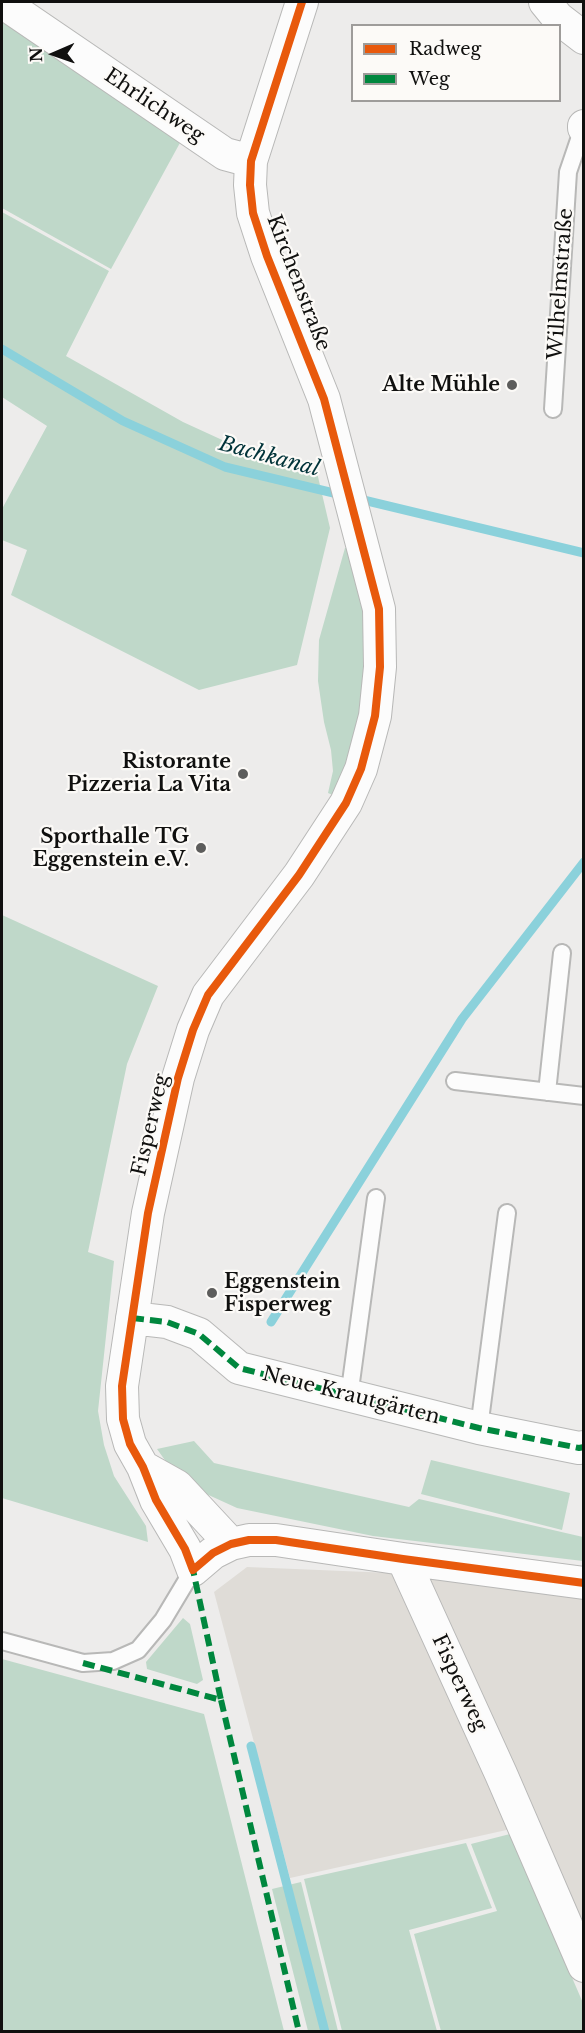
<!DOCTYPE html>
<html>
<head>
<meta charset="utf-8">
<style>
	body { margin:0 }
	#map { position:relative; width:585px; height:2033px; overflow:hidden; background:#edeceb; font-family:"Libre Baskerville",serif }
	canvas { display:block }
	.frame { position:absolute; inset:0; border:3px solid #10100f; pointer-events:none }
	.legend { position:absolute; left:351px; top:24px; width:210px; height:78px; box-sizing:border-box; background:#fcfaf7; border:2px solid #9e9c9a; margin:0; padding:8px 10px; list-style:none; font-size:18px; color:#10100f }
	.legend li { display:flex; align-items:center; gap:12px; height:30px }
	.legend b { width:30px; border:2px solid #9e9c9a }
	.north { position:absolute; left:24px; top:24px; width:60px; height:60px; -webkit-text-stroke:4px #fcfaf7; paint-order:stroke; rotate:268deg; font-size:16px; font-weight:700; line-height:24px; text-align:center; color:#10100f }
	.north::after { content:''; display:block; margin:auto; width:21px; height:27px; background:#10100f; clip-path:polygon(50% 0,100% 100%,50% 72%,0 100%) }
</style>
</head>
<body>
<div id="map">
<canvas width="585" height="2033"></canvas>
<div class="frame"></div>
<ul class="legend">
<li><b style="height:8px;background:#e8590c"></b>Radweg</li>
<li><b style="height:8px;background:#00873e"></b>Weg</li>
</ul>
<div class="north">N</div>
</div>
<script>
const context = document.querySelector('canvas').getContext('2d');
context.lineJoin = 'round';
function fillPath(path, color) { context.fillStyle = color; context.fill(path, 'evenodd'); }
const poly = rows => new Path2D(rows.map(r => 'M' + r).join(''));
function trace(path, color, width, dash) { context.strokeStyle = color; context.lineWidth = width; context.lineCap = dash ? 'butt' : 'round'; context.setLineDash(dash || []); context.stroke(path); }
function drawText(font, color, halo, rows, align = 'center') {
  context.font = font + ' "Libre Baskerville",serif'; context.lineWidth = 4.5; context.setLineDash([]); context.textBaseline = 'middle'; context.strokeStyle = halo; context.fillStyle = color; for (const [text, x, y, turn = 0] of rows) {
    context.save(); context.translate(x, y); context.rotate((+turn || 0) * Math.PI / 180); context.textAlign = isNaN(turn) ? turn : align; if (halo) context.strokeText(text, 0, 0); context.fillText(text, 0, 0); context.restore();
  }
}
const built = poly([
	[247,1567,583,1581,583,1926,538,1823,290,1878,214,1592]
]);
const green = poly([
	[2,16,181,141,111,269,2,208],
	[2,212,109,271,66,356,183,422,231,444,315,464,330,528,297,665,199,690,11,595,27,550,2,540,2,509,47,426,2,397],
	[345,548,349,548,359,588,367,637,365,685,357,735,333,795,328,793,333,771,331,750,324,722,318,681,319,640],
	[2,915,158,986,127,1064,88,1252,114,1261,98,1411,104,1445,114,1476,146,1526,148,1542,2,1498],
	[194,1441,214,1463,409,1507,419,1499,583,1537,583,1561,373,1536,237,1508,202,1492,172,1470,157,1449],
	[431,1460,570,1493,562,1530,421,1494],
	[183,1618,190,1624,203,1680,197,1684,147,1669,146,1662],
	[2,1659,204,1714,284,2031,2,2031],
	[510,1834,583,2003,583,2031,441,2031,414,1934,497,1911,471,1844],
	[466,1843,492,1908,409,1930,437,2031,342,2031,304,1879],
	[301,1882,338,2031,308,2031,272,1889]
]);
const stream = poly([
	[2,349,123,421,225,467,342,495],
	[355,498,584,553],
	[271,1322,462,1019,584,862],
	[251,1746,325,2032]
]);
const lane = poly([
	[553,409,568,172,583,128],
	[455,1081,584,1096],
	[547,1092,562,953],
	[349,1397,376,1198],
	[479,1428,507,1213],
	[2,1641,83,1663,113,1661,138,1650,163,1620,193,1570]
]);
const street = poly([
	[2,2,225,154,251,161],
	[302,2,251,161,250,185,253,213,267,256,324,399,379,609,380,667,375,716,361,769,346,803,299,875,208,995,193,1030,178,1078,148,1213,122,1386,123,1419,130,1444,143,1467,156,1500,185,1549,193,1570,213,1553,231,1544,249,1540,276,1540,403,1559,584,1583],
	[545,2,558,18,584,38],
	[584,126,584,128],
	[132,1318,167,1322,199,1334,239,1368,479,1428,579,1448,584,1447],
	[143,1467,177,1486,231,1544],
	[403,1559,501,1774,584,1966]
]);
const quiet = poly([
	[132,1318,167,1322,199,1334,239,1368,479,1428,579,1448,584,1447],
	[83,1663,221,1700,193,1570],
	[221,1700,299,2032]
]);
const cycleway = poly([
	[302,2,251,161,250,185,253,213,267,256,324,399,379,609,380,667,375,716,361,769,346,803,299,875,208,995,193,1030,178,1078,148,1213,122,1386,123,1419,130,1444,143,1467,156,1500,185,1549,193,1570,213,1553,231,1544,249,1540,276,1540,403,1559,584,1583]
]);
const markers = [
	[512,385,6,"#5d5d5c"],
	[243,774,6,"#5d5d5c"],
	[201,848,6,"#5d5d5c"],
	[212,1293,6,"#5d5d5c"]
];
const streetNames = [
	["Ehrlichweg",154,106,34],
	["Kirchenstraße",298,283,69],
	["Wilhelmstraße",561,284,-86],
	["Fisperweg",151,1125,-77],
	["Neue Krautgärten",351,1396,14],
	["Fisperweg",459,1683,65]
];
const poiNames = [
	["Alte Mühle",500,385],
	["Ristorante",231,762],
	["Pizzeria La Vita",231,785],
	["Sporthalle TG",189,837],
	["Eggenstein e.V.",189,860],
	["Eggenstein",224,1282,"left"],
	["Fisperweg",224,1305,"left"]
];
const waterNames = [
	["Bachkanal",269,457,15]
];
fillPath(built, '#dfdcd7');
fillPath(green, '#bfd8c9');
trace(stream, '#8bd1db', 9);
trace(lane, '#b8b8b7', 20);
trace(street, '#b8b8b7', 34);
trace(lane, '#fcfcfc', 16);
trace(street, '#fcfcfc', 32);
trace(quiet, '#00873e', 6, [12, 6]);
trace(cycleway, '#e8590c', 8);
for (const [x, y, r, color] of markers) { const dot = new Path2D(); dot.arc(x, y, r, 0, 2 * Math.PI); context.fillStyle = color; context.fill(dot); trace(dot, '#fcfaf7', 2); }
drawText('20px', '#10100f', '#fcfaf7', streetNames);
drawText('bold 20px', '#10100f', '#fcfaf7', poiNames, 'right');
drawText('italic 21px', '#013339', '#fcfaf7', waterNames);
</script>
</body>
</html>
